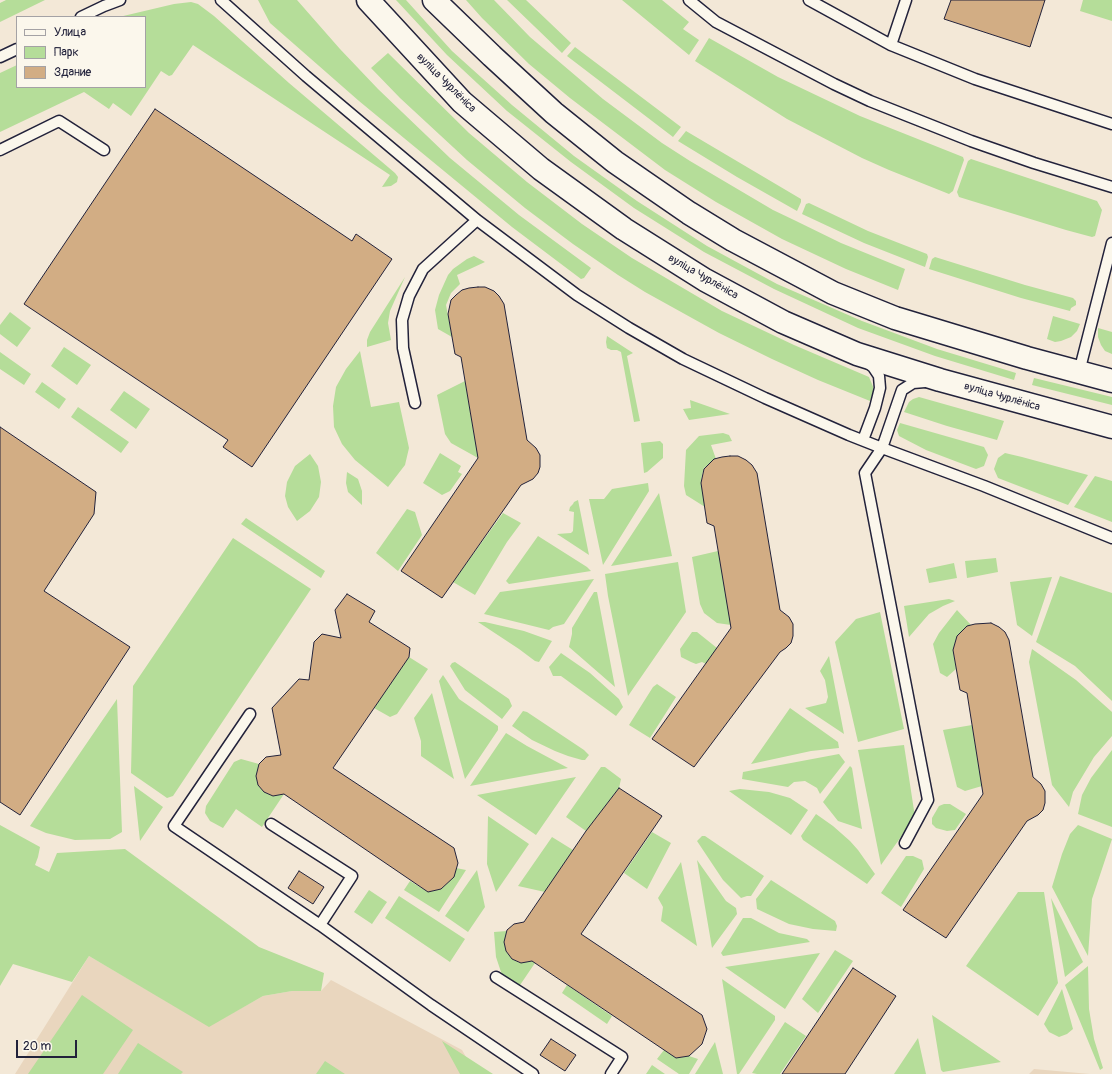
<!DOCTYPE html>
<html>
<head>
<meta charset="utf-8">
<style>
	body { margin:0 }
	#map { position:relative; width:1112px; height:1074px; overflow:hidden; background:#f3e8d7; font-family:Pangolin,sans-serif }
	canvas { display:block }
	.legend { position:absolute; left:16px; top:16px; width:130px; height:72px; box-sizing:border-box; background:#fbf7ec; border:1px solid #a4a2a5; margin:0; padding:5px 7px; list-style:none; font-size:12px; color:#22223b }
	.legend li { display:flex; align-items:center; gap:8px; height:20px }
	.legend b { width:20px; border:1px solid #a4a2a5 }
	.scale { position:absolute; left:16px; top:1040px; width:61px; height:18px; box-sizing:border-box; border:2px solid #22223b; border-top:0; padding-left:5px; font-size:12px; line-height:14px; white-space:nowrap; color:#22223b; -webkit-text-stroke:3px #fbf7ec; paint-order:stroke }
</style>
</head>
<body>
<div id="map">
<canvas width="1112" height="1074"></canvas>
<ul class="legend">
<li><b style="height:5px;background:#fbf7ec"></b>Улица</li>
<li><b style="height:11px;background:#b5dd99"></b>Парк</li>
<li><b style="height:11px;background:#d2ad84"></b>Здание</li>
</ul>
<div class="scale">20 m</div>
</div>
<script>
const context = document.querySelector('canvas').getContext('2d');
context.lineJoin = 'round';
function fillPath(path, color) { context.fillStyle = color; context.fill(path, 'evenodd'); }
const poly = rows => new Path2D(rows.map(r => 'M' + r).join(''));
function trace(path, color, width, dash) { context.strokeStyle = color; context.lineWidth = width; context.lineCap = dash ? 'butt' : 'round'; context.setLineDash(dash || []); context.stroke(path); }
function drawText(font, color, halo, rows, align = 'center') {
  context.font = font + ' Pangolin,sans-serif'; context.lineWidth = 3; context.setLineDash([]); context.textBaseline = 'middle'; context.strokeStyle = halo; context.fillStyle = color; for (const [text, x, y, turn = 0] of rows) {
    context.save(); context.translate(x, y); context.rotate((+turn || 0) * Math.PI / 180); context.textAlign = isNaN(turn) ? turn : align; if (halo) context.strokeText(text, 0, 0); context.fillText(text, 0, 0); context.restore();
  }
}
const built = poly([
	[89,956,209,1026,263,996,292,991,321,991,331,980,462,1050,476,1074,15,1074],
	[1034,1069,1090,1074,1029,1074]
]);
const green = poly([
	[6,0,45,0,0,22,0,3],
	[258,0,297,0,340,49,378,89,450,158,519,215,591,268,584,278,581,279,512,227,359,101,270,23],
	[396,0,406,0,452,51,512,105,574,156,637,201,707,246,777,284,862,321,937,349,1016,373,1014,380,935,356,858,328,774,289,704,252,634,208,571,162,507,111,447,55],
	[466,0,494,0,530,37,603,99,662,143,690,161,773,210,794,220,841,243,905,269,898,290,846,269,782,239,716,202,665,170,570,98,529,64,482,18],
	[507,0,526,0,571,43,562,53],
	[622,0,662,0,689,22,683,29,699,40,689,55],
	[1083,0,1112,0,1112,21,1080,11],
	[191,2,198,4,214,16,289,83,395,173,398,177,397,182,391,186,382,187,390,175,193,45,172,75,169,76,161,71,131,116,113,103,109,109,84,92,0,132,0,73,17,65,17,87,145,87,145,17,119,17,174,4],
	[709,38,778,77,860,116,963,157,964,160,953,191,949,194,889,170,862,158,787,119,695,61],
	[575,47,681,127,673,137,567,56],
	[388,53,469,133,527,182,582,224,632,258,722,311,794,345,869,377,874,389,870,401,818,380,772,359,719,333,645,292,618,275,573,244,525,208,467,160,400,98,371,68],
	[686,131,801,199,801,202,797,211,737,177,678,141],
	[971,159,1097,201,1102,210,1095,236,1092,237,1066,230,959,197,957,192,968,161],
	[809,203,868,231,927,254,928,257,925,267,864,243,802,214,806,204],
	[474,256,485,262,457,275,460,284,451,293,446,305,452,337,438,329,435,310,439,295,448,275,453,269,467,259],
	[935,257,1025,285,1073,298,1076,301,1076,305,1071,308,1070,311,1021,298,929,269,932,259],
	[405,277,390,311,388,323,391,340,367,347,367,340,370,332],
	[10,312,31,328,17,347,0,334,0,325],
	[1053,316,1080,324,1077,331,1071,337,1061,341,1055,342,1047,339],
	[1098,328,1112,332,1112,354,1105,351,1101,345,1098,337],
	[607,336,633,353,627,356,640,421,634,422,621,352,617,350,611,350,607,348,606,342],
	[64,347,91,365,77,385,51,366],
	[360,351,371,407,399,402,409,448,405,465,388,487,355,460,342,444,334,427,333,406,336,387,346,369],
	[0,352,31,374,24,385,0,369],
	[1034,378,1112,397,1112,405,1032,385],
	[465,381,478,458,451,443,445,434,437,395],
	[42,382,66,399,59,409,35,392],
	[124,391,150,409,136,429,110,410],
	[919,397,1004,421,997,440,947,426,904,412,909,402,913,399],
	[690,400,730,414,689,420,683,409,691,408],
	[78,407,129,442,121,453,71,417],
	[900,423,984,447,988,455,984,466,976,469,926,450,899,436,897,430],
	[723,433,729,435,732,441,711,445,716,459,704,468,702,475,701,483,705,507,686,495,684,486,686,450,699,436],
	[660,441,663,444,663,458,647,472,644,473,641,443],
	[440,453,461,466,458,472,462,474,450,491,442,495,423,483],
	[1005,453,1022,457,1088,475,1068,505,998,478,994,469,998,458],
	[310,454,318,466,321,482,319,497,310,511,297,521,288,507,285,496,287,482,295,466],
	[347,472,358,479,362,491,362,505,348,492,346,483],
	[1095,476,1112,481,1112,522,1074,507],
	[648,483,649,491,603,565,589,499,604,499,612,489],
	[659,493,672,556,611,566],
	[578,500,589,555,557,534,571,533,573,531,574,512,569,511,570,507,573,504,574,502],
	[407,509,415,512,422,535,398,571,376,553],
	[503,513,521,523,507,542,475,595,453,582],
	[246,518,325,571,321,578,241,524],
	[538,536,587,567,591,571,509,584,506,581],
	[233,538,311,589,173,796,167,798,131,773,133,686],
	[718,551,731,625,717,623,704,613,700,604,692,557],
	[996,558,998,572,967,578,965,561],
	[678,562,686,612,628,696,608,596,605,574],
	[954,563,957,578,929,583,926,569],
	[1060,576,1112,593,1112,701,1075,666,1036,642],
	[1052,577,1032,636,1017,625,1010,582],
	[594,579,564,624,553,627,549,630,484,614,500,592],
	[594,592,597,592,615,687,569,647,572,634,572,628],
	[949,599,955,601,943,606,929,614,909,637,904,606],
	[957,610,971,625,967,626,957,636,953,650,956,669,947,677,940,673,933,644,939,633],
	[880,612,904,729,858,742,835,642,856,619],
	[478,622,485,622,524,631,552,641,539,662,535,661,519,649],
	[692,632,697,632,717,648,706,664,702,662,696,664,691,662,681,657,680,649],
	[1032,649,1076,680,1112,712,1112,736,1094,757,1073,792,1069,807,1052,785,1029,662],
	[561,653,590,673,619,699,623,707,616,716,561,676,553,676,549,667],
	[829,656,844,734,805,708,826,703,828,697,825,680,820,671],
	[409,657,428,669,397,714,390,717,374,708],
	[455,662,509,699,512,706,502,719,465,690,450,666,452,663],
	[443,675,459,699,498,726,498,730,465,779,439,681],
	[657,684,676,697,650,738,629,725,653,687],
	[432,693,454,779,421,756,421,741,414,718],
	[117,699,122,832,110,839,75,840,46,833,30,826],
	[790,708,838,742,839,748,811,751,751,764],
	[523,711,527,712,584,750,589,755,585,760,582,760,568,756,555,751,532,740,512,726],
	[972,725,982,786,965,791,957,787,943,730],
	[506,733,527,746,568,768,470,786],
	[904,745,915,817,881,865,858,750],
	[1112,750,1112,827,1078,814,1082,795,1091,778],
	[839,754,845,762,820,794,817,788,805,781,794,782,788,787,742,779,743,772],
	[241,759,259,764,256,776,258,785,264,792,273,796,284,794,262,827,236,809,223,828,210,821,205,813,206,806,234,762],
	[850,766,852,768,862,829,838,821,823,802],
	[601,767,605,767,621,779,619,788,586,831,566,817],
	[576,777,536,835,477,795],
	[134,786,163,807,140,841],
	[740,789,769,792,790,798,808,810,791,835,729,791],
	[944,804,950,804,966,814,955,830,947,831,936,828,932,824,932,818,939,806],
	[816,814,833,826,850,841,858,850,875,874,867,884,803,840,801,836],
	[488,816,529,844,496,892,487,864],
	[0,825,40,847,38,857,35,865,49,872,57,853,125,849,259,947,324,973,321,991,292,991,263,996,209,1027,89,956,72,982,13,964,0,986],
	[1078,825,1112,839,1092,899,1088,956,1052,887,1062,854,1070,834],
	[652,832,671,843,647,889,624,873],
	[702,836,705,836,764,876,751,896,747,896,741,898,723,880,697,841],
	[552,837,573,850,545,892,518,886],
	[906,856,913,856,922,860,924,869,901,907,881,893],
	[697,860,726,901,736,908,737,914,712,948],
	[681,862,697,946,661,921,663,907,658,898],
	[456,868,466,870,439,912,404,890,410,881,428,892,441,889,454,877],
	[477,870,485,907,468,932,445,916],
	[771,880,835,921,837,926,836,931,813,929,789,924,757,909,756,899],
	[369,890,387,902,372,924,354,912],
	[1018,892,1044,892,1058,983,1038,1016,966,966],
	[399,896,465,939,450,962,385,918],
	[1051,898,1083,962,1065,977],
	[743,918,751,918,779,933,807,939,810,942,723,956,721,953],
	[507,931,504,942,506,951,512,959,520,963,532,961,535,963,518,988,502,975,496,957,494,932],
	[835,950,853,961,818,1013,802,999],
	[820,953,785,1009,725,967],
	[1088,966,1089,1009,1094,1039,1103,1068,1100,1070,1065,985],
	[722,979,775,1016,775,1020,739,1074,737,1074],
	[567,985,612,1016,607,1024,562,993],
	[1062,989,1073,1029,1067,1034,1059,1037,1049,1032,1044,1024],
	[82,995,133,1030,103,1074,28,1074],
	[932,1015,1001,1062,943,1072,941,1070],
	[785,1022,806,1036,780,1074,757,1074,752,1073],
	[918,1038,926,1074,894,1074],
	[442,1041,493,1074,460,1074],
	[715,1042,723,1074,695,1074],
	[138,1043,183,1072,181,1074,118,1074],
	[664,1050,676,1058,689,1056,698,1059,689,1074,679,1074,657,1059],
	[325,1061,345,1074,316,1074],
	[652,1065,665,1074,646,1074]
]);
const building = poly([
	[951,0,1045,0,1030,47,944,19,951,0],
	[155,109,352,241,356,234,392,259,252,467,223,447,228,440,24,304,155,109],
	[478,287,485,287,494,291,499,296,504,304,527,440,536,448,540,455,540,467,538,473,533,479,521,485,442,598,401,571,478,458,461,357,455,354,448,314,451,300,456,295,462,290,469,288,478,287],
	[0,427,96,492,94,514,44,591,130,647,20,815,0,802,0,427],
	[730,456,738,456,746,460,752,465,757,473,780,610,789,617,793,624,793,636,791,643,786,648,780,652,694,767,652,739,731,628,714,526,707,523,701,483,704,469,714,459,722,457,730,456],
	[347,594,375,611,369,622,410,648,409,657,333,768,454,848,458,863,454,877,441,889,428,892,284,794,273,796,264,792,258,785,256,776,259,764,266,757,281,755,272,708,299,679,309,680,314,642,322,634,341,638,335,610,347,594],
	[991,623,999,627,1005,632,1009,640,1033,777,1041,784,1045,791,1045,803,1043,810,1038,815,1027,821,946,938,903,910,983,794,967,693,960,690,953,650,957,636,967,626,975,624,991,623],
	[619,788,662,816,581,934,702,1015,707,1029,702,1044,689,1056,676,1058,532,961,521,963,512,959,506,951,504,942,507,930,514,924,524,922,586,831,619,788],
	[299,871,324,887,313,904,288,888,299,871],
	[853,968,896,996,845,1074,782,1074,853,968],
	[551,1039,576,1055,565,1071,540,1055,551,1039]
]);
const service = poly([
	[221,0,306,76,477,220,577,295,629,328,683,359,765,398,849,435,882,448,984,486,1112,538],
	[689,0,716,22,834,84,870,101,971,141,1034,163,1112,187],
	[809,0,891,45,975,79,1112,124],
	[81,17,104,6,120,0],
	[891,45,906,0],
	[0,57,17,49],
	[0,150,59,121,104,150],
	[1079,372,1112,243],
	[415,403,403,348,402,320,409,296,423,269,477,220],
	[863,440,875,408,880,388,879,376,873,367,868,363],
	[250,714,174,826,320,925,431,1005,533,1074],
	[271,824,352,876,320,925],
	[905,843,928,800,865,473,882,448,902,390,913,383,925,382],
	[496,977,622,1057,611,1074]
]);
const secondary = poly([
	[368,0,462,102,541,169,624,229,705,280,783,322,857,354,940,380,1112,427],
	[434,0,492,56,554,113,615,162,689,213,733,240,833,293,895,318,1027,358,1112,381]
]);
const streetNames = [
	["вуліца Чурлёніса",446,83,45],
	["вуліца Чурлёніса",703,277,30],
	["вуліца Чурлёніса",1002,397,16]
];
fillPath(built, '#e9d6be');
fillPath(green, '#b5dd99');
fillPath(building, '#d2ad84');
trace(building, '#22223b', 1);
trace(service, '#22223b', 13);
trace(secondary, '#22223b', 25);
trace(service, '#fbf7ec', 10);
trace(secondary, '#fbf7ec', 22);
drawText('11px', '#22223b', '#fbf7ec', streetNames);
</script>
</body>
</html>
